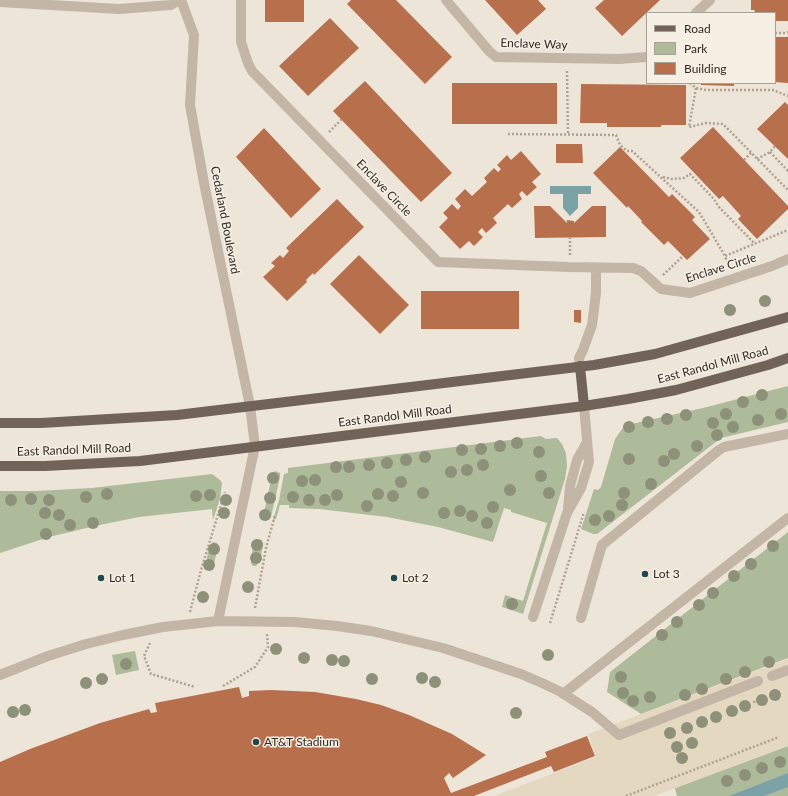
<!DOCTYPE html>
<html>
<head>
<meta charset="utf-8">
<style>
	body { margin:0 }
	#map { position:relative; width:788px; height:796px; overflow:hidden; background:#eee5d9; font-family:Lato,sans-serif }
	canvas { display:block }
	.legend { position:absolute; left:646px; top:12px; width:130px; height:72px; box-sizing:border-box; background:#f6efe4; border:1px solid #a7a198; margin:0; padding:5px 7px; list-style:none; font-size:12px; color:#312b26 }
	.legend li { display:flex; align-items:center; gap:8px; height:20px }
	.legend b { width:20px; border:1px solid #a7a198 }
</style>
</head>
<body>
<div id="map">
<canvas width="788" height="796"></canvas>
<ul class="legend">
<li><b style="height:5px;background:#726359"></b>Road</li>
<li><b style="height:11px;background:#adbb9b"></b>Park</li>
<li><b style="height:11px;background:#b86f4c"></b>Building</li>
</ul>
</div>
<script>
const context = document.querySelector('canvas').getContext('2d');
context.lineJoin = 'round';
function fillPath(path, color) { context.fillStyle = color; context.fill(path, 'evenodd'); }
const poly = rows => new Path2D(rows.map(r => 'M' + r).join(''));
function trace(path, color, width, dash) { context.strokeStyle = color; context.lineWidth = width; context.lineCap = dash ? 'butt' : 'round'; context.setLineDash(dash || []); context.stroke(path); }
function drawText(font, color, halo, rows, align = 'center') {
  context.font = font + ' Lato,sans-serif'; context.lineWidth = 3; context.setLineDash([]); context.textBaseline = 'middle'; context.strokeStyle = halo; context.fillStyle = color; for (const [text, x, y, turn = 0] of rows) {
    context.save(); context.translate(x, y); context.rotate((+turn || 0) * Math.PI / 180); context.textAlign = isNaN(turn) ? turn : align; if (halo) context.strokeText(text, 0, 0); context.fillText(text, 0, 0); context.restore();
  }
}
const green = poly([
	[788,386,788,422,721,438,597,534,593,534,581,529,594,489,598,490,601,487,615,439,622,429,627,425,703,408],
	[541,436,546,439,557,438,562,444,566,453,567,466,565,479,523,614,502,607,505,595,523,601,547,523,511,512,511,510,504,508,493,542,438,527,387,517,319,509,289,508,289,505,280,505,276,519,273,520,279,500,284,474,288,473,288,468],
	[275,471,280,473,280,477,271,517,269,520,265,520,263,517,272,475],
	[212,474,220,480,222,483,220,499,213,520,212,509,139,517,95,526,49,537,0,553,0,491,36,491,92,488],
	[788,532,788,658,641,714,607,692,610,672],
	[257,539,262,540,263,545,260,561,256,566,253,566,251,563,252,552,254,544],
	[213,542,217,543,218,548,213,567,208,569,206,568,206,564,209,547],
	[135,651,139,670,116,675,112,655],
	[788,746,788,796,677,796,675,788]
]);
const plaza = poly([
	[788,659,788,746,654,796,494,796,596,757,588,734]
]);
const water = poly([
	[550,186,591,186,591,194,578,194,578,208,570,216,563,208,563,194,550,194],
	[788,773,788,787,764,796,729,796]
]);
const building = poly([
	[265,0,304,0,304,22,265,22],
	[351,0,396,0,452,57,425,84,347,4],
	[485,0,538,0,546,9,517,35],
	[604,0,660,0,622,36,595,8],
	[751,0,788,0,788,21,775,21,775,13,754,13,755,10,751,10],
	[330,18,359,48,308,96,279,66],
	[775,37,788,37,788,83,775,82],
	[365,81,452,173,421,202,333,111],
	[452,83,557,83,557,124,452,124],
	[701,83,734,83,734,86,701,85],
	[581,84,686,85,686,125,661,125,661,127,607,127,607,123,580,123],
	[785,102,788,105,788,159,757,129],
	[713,127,788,206,788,209,757,239,738,219,741,216,723,196,719,199,680,158],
	[264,128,321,189,291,218,236,157],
	[556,144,582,144,583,163,556,163],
	[620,147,669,197,672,194,695,217,692,220,710,239,687,260,668,241,664,245,641,222,642,221,628,206,627,208,593,173],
	[521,151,541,174,532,182,537,187,527,196,522,191,519,194,522,199,512,208,508,204,493,218,497,223,486,233,482,228,478,232,483,237,474,246,469,241,460,249,439,227,448,218,443,213,452,204,458,210,461,206,455,199,465,189,472,196,487,182,484,178,494,168,498,172,501,169,497,165,507,155,511,160],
	[337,199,364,227,314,275,313,273,306,280,307,282,287,301,263,277,275,266,271,263,280,255,283,258,289,251,286,248],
	[534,206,550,206,567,223,567,220,574,221,574,223,592,206,606,206,606,237,535,238],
	[359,255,409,305,380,334,330,284],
	[421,291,519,291,519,329,421,329],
	[574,310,581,310,581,323,574,322],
	[239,687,242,698,249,696,249,691,271,690,315,692,356,699,381,705,409,715,452,734,486,755,453,778,449,773,444,778,451,793,547,757,545,752,587,736,595,756,554,772,551,766,474,796,0,796,0,762,30,749,100,723,149,709,151,713,157,712,155,703]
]);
const path = poly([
	[775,33,785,33,788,32],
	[567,71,568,135],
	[690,83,696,88,706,90,773,90,788,96],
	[696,88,689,127,706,123,723,124,788,190],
	[329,132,342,119],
	[508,134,616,135,620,145,627,151,632,151,699,212,725,256],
	[770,152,788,171],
	[757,159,770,152,775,146],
	[744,160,751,153],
	[663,177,672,179,684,178,690,174,714,199,718,206,755,244],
	[570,237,570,255],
	[729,267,725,256,788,230],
	[663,275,683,256],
	[255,608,266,548,275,515],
	[190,612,201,570,225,492],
	[550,623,584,512],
	[150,643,144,656,151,674,195,687],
	[223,686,255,667,268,647,267,634],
	[754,701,755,705],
	[626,796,779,737]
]);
const minor = poly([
	[181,0,194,35,190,105,204,183,250,406,255,446,218,621],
	[241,0,241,42,248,63,252,71,438,262,568,267,633,268,641,271,661,289,690,293,772,266,788,259],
	[446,0,489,51,496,57,619,59,647,57],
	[0,2,119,9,171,5,179,0],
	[696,13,710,0],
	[580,366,579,358,583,350,592,325,596,293,596,268],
	[568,509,570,486,577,460,587,442],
	[533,617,567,513,581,488,589,462,584,406],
	[581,618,602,545,719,450,724,447,788,434],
	[0,675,48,656,86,644,123,635,163,627,218,621,295,622,337,626,371,631,443,648,521,674,542,683,559,691,592,712,619,735,758,681],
	[772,676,788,670],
	[563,694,788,518]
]);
const major = poly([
	[580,366,584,406],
	[0,423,41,423,177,415,594,365,655,354,788,317],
	[0,466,45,466,140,461,584,406,628,399,676,390,768,365,788,358]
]);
const trees = [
	[765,301],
	[730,310],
	[762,395],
	[743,402],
	[726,414],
	[781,414],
	[686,415],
	[667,419],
	[758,420],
	[648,422],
	[713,423],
	[629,427],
	[733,427],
	[717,435],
	[517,443],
	[500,446],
	[697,446],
	[481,449],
	[462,450],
	[539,452],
	[674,454],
	[425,457],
	[629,459],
	[406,460],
	[664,461],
	[387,463],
	[369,465],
	[483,465],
	[336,467],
	[349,467],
	[467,470],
	[451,472],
	[541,476],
	[273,478],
	[315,480],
	[302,481],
	[401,482],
	[651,484],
	[510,490],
	[423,493],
	[549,493],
	[624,493],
	[107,494],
	[378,494],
	[210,495],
	[337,495],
	[196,496],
	[393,496],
	[86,497],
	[293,497],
	[270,498],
	[31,499],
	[11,500],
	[49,500],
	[226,500],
	[309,500],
	[325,500],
	[622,505],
	[367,506],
	[493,507],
	[460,511],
	[45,513],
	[224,513],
	[444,513],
	[59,515],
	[265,515],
	[472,516],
	[609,516],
	[595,520],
	[93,523],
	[487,523],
	[70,525],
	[46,534],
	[257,545],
	[773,546],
	[214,549],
	[256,558],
	[751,564],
	[209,565],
	[734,576],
	[248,587],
	[713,593],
	[203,597],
	[512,604],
	[699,605],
	[677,622],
	[662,635],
	[276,649],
	[548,655],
	[304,658],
	[332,660],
	[344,661],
	[769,662],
	[126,664],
	[745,672],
	[621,677],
	[422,678],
	[102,679],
	[372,679],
	[726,679],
	[435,682],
	[86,683],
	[702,689],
	[623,693],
	[685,695],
	[775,695],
	[650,697],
	[762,700],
	[633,701],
	[745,706],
	[25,710],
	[732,711],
	[13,712],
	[516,713],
	[716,717],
	[702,722],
	[687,728],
	[670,733],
	[692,743],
	[677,747],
	[682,758],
	[780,762],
	[762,768],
	[745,775],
	[727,781]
];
const markers = [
	[645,574,4,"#21474e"],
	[101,578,4,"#21474e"],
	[394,578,4,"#21474e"],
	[256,742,4,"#21474e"]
];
const streetNames = [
	["Enclave Way",534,44,2],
	["Enclave Circle",384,188,46],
	["Cedarland Boulevard",225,220,79],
	["Enclave Circle",721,268,-17],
	["East Randol Mill Road",713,365,-15],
	["East Randol Mill Road",395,416,-7],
	["East Randol Mill Road",74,450,-2]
];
const poiNames = [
	["Lot 3",653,574],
	["Lot 1",109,578],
	["Lot 2",402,578],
	["AT&T Stadium",264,742]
];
fillPath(green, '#adbb9b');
fillPath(plaza, '#e4d8c1');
fillPath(water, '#7ba2a7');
fillPath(building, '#b86f4c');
trace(path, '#afa191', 2.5, [2, 2]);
trace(minor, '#c4b6a6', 10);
trace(major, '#726359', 10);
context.fillStyle = '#8d917a';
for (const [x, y] of trees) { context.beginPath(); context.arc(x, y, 6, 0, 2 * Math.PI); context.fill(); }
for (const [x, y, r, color] of markers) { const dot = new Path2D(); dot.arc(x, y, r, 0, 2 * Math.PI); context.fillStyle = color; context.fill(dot); trace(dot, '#f6efe4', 1.5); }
drawText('12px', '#312b26', '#f6efe4', streetNames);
drawText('12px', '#312b26', '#f6efe4', poiNames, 'left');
</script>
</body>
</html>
